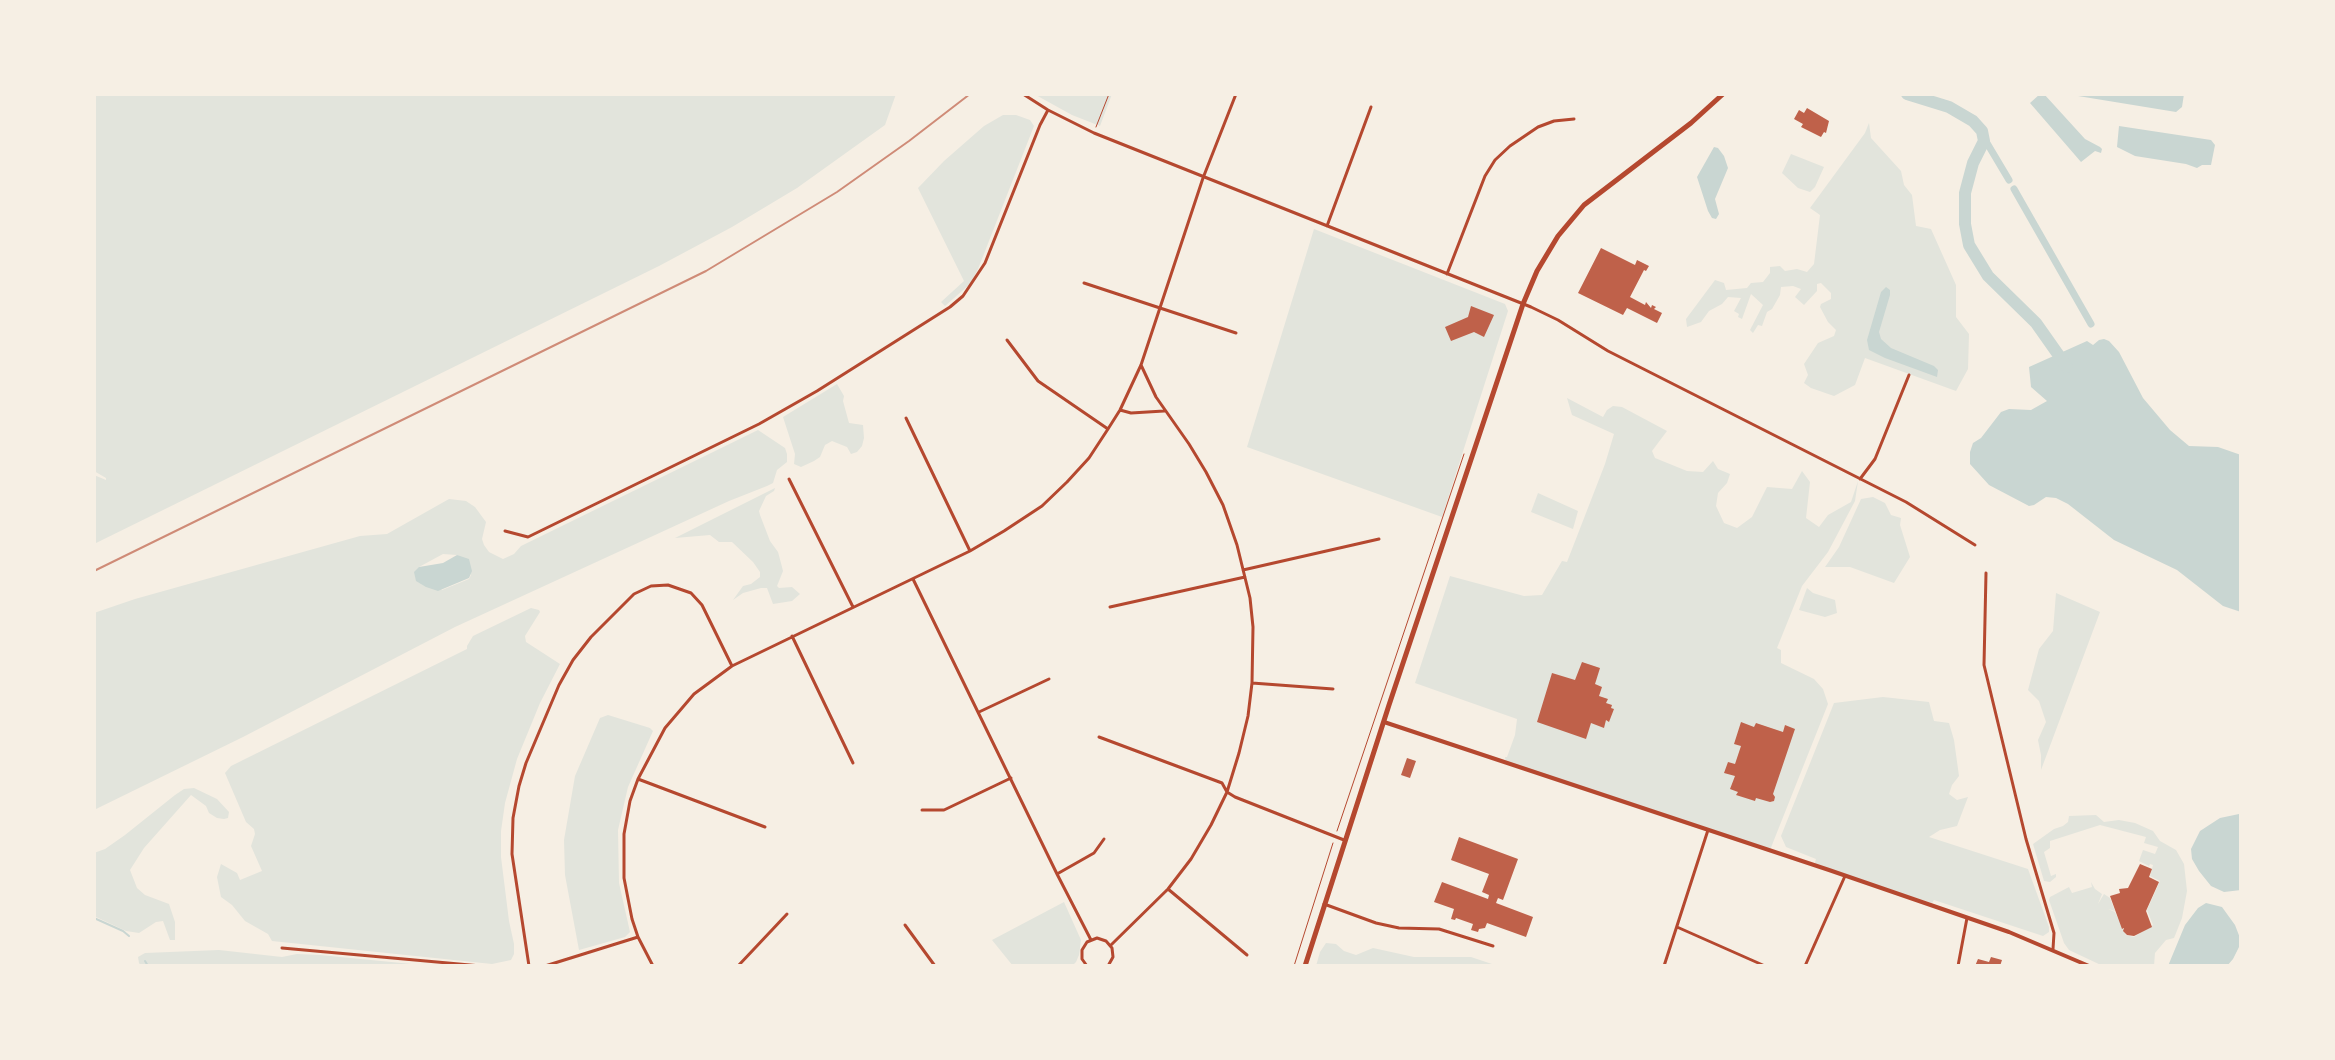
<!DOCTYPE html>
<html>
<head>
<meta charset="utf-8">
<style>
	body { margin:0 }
	#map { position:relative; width:2335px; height:1060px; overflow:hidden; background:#f6efe4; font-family:Inter,sans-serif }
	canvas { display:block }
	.frame { position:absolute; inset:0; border:96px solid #f6efe4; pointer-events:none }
</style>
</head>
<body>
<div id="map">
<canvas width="2335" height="1060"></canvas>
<div class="frame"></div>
</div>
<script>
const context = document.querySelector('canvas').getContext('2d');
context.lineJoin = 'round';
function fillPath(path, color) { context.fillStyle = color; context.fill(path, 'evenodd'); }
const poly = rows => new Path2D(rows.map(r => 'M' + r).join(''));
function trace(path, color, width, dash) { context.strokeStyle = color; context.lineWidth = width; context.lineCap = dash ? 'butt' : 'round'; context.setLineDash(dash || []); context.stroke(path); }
const green = poly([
	[94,94,896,94,885,125,797,188,732,227,659,266,94,544,94,475,106,480,106,478,94,471],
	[1034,94,1112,94,1100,126,1072,115],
	[1003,115,1016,115,1030,120,1034,126,978,269,970,284,945,306,941,302,964,281,918,188,944,161,984,126],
	[1869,123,1871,138,1901,171,1904,185,1912,195,1916,226,1931,229,1956,285,1956,317,1969,334,1968,369,1956,391,1865,358,1855,385,1834,396,1811,388,1804,383,1808,375,1804,364,1818,343,1834,336,1836,330,1828,322,1820,307,1821,304,1831,299,1831,293,1821,283,1817,284,1817,291,1804,305,1795,297,1801,289,1793,286,1781,287,1780,295,1772,309,1767,312,1762,326,1758,325,1753,333,1750,330,1763,305,1751,294,1742,319,1738,317,1739,314,1734,311,1741,298,1728,297,1722,304,1709,311,1701,322,1687,327,1686,319,1715,280,1724,283,1726,290,1747,288,1751,283,1763,282,1770,273,1770,267,1780,266,1785,271,1797,269,1807,272,1814,264,1820,215,1810,208,1865,133],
	[1791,154,1824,167,1815,187,1810,192,1798,188,1782,173],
	[1314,229,1505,304,1508,311,1442,517,1247,447],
	[837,384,844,396,843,401,849,423,863,425,864,438,862,446,857,452,851,454,847,447,832,441,825,445,820,457,814,461,801,467,794,464,795,454,783,417],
	[1567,398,1603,417,1607,410,1613,406,1622,407,1667,431,1652,451,1655,458,1687,471,1703,472,1713,461,1718,469,1730,474,1727,483,1718,493,1716,506,1724,523,1737,528,1752,517,1767,487,1792,489,1802,471,1810,482,1806,518,1819,527,1828,515,1851,502,1858,481,1855,501,1828,552,1802,586,1777,648,1781,650,1781,663,1814,679,1823,689,1828,704,1770,850,1506,763,1505,757,1507,757,1515,735,1517,719,1415,683,1450,576,1524,596,1542,595,1562,561,1567,562,1605,464,1614,434,1572,415],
	[758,430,785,448,787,454,787,462,777,470,773,483,767,486,729,501,455,627,243,737,94,810,94,613,135,599,360,536,387,534,449,499,466,501,475,507,486,522,482,539,484,545,489,552,503,559,514,554,521,546],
	[443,554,457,555,471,575,469,579,442,590,419,567],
	[775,488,774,491,766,496,759,511,760,515,770,541,778,552,782,567,783,571,777,586,779,588,792,587,800,594,792,601,773,604,767,588,761,588,743,593,733,600,743,586,751,584,760,577,760,572,753,562,732,542,719,542,710,535,675,538],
	[1538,493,1578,511,1573,529,1531,512],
	[1873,497,1885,503,1891,515,1901,518,1900,525,1910,557,1894,583,1850,567,1825,567,1839,547,1861,499],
	[1807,588,1813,593,1835,600,1837,613,1825,617,1799,610],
	[2056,593,2100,612,2041,770,2041,755,2038,740,2046,722,2039,701,2028,690,2039,649,2053,631],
	[531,608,539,610,540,612,525,636,526,642,560,664,540,703,517,759,505,803,501,831,501,857,509,921,514,944,514,954,511,960,492,964,272,941,268,934,245,921,232,905,221,897,217,877,221,864,237,873,240,880,262,871,251,846,255,834,254,829,246,822,225,773,231,766,467,649,467,646,473,636],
	[1883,697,1929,702,1934,721,1949,723,1954,740,1959,776,1952,785,1949,794,1957,800,1968,797,1957,826,1940,830,1929,837,2028,869,2049,927,2049,932,2043,936,1934,900,1932,903,1814,866,1816,859,1786,847,1781,836,1834,703],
	[608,715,650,728,653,731,628,787,618,830,619,883,630,932,625,937,579,950,565,875,564,840,575,776,600,718],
	[194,788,217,799,229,812,228,818,224,819,217,818,209,813,206,806,191,795,144,848,130,870,137,888,145,895,169,904,175,922,175,940,170,940,163,921,156,922,139,933,126,931,94,916,94,853,105,849,125,835,175,795,184,789],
	[2096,815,2104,822,2119,820,2135,823,2153,831,2160,841,2176,850,2184,864,2187,891,2182,918,2174,938,2166,940,2155,953,2154,966,2103,966,2069,950,2064,943,2049,900,2050,897,2069,887,2072,893,2092,887,2091,882,2095,889,2102,894,2098,904,2104,894,2110,898,2115,911,2108,909,2115,912,2126,935,2134,937,2153,925,2147,910,2160,881,2150,876,2153,865,2150,864,2149,866,2139,861,2143,850,2155,854,2158,847,2144,843,2146,837,2100,825,2050,841,2050,848,2044,852,2051,876,2056,874,2056,877,2050,882,2044,881,2033,844,2054,829,2063,826,2068,822,2069,816],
	[1064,902,1081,940,1079,955,1076,962,1072,966,1013,966,992,940],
	[1326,943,1336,944,1344,951,1356,955,1373,948,1414,957,1471,957,1498,966,1316,966,1320,952],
	[219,950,282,957,297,954,320,955,432,966,141,966,139,963,138,957,145,953]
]);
const water = poly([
	[2040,94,2044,94,2085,139,2100,147,2102,149,2101,153,2095,151,2081,162,2030,103],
	[2077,94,2184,94,2182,107,2176,112,2078,96],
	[2119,126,2211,140,2215,145,2211,165,2202,165,2197,168,2186,164,2135,156,2117,147],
	[1714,147,1718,148,1724,156,1728,168,1715,199,1719,214,1716,219,1712,218,1708,211,1697,177],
	[1886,287,1890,290,1890,295,1879,332,1881,339,1891,348,1934,366,1938,370,1937,377,1885,358,1869,350,1867,340,1881,292],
	[2104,339,2109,341,2119,352,2143,398,2170,430,2189,446,2218,447,2241,455,2241,612,2223,606,2177,570,2114,540,2068,504,2056,498,2046,497,2034,505,2029,506,1989,485,1970,464,1970,452,1973,443,1981,438,2001,412,2009,409,2031,410,2047,401,2031,387,2029,367,2087,341,2093,345,2099,340],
	[457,555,469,559,472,571,469,578,438,591,426,587,416,581,414,572,419,567,443,563],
	[2239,814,2241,815,2241,890,2224,892,2211,886,2199,871,2192,859,2191,849,2200,831,2220,818],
	[2206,903,2222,907,2235,925,2240,938,2239,947,2233,959,2227,966,2168,966,2185,925,2198,908]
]);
const stream = poly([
	[94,918,123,931,129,936],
	[145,961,148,966]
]);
const canal = poly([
	[1984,138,2009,180],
	[2014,189,2091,324]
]);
const river = poly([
	[1907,94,1949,107,1973,121,1982,131,1984,141,1973,163,1965,193,1965,224,1969,245,1988,276,2036,323,2067,367]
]);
const building = poly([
	[1807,108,1829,121,1826,133,1824,132,1821,137,1801,127,1803,124,1794,119,1799,110,1804,113],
	[1601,248,1635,265,1637,260,1649,266,1646,271,1644,270,1630,297,1645,305,1646,302,1651,308,1652,305,1656,307,1654,309,1662,313,1657,323,1627,308,1623,315,1578,293],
	[1471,306,1494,315,1484,337,1474,332,1451,341,1445,327,1468,317],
	[1582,662,1600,668,1595,684,1602,687,1599,696,1608,699,1606,703,1612,705,1611,708,1614,709,1609,722,1606,720,1604,728,1591,723,1586,739,1537,722,1552,673,1575,680],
	[1741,722,1754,727,1756,723,1783,732,1785,725,1795,729,1773,794,1775,797,1774,801,1770,802,1756,798,1755,801,1736,795,1738,792,1730,789,1735,776,1724,773,1728,762,1735,764,1741,746,1734,744],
	[1407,758,1416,761,1410,778,1401,775],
	[1459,837,1518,859,1503,900,1498,898,1496,903,1533,917,1526,937,1487,923,1485,928,1479,929,1478,932,1471,930,1473,924,1456,918,1455,920,1451,919,1454,909,1434,902,1442,882,1488,899,1489,895,1482,892,1489,874,1451,860],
	[2140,864,2152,869,2149,877,2159,882,2146,911,2152,927,2134,936,2127,935,2123,931,2124,928,2122,929,2110,896,2120,893,2119,889,2128,888],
	[1991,957,2002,960,2000,966,1975,966,1978,959,1989,962]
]);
const path = poly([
	[1096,127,1109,94],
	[1337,831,1464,454],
	[1294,966,1333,843]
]);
const minor = poly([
	[1023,94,1048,110,1094,133,1531,307,1558,320,1608,351,1906,502,1975,545],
	[1327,226,1371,107],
	[1447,274,1485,176,1495,160,1510,146,1538,127,1554,121,1574,119],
	[1084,283,1236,333],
	[1007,340,1038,381,1108,429],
	[1120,410,1131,413,1164,411],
	[906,418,970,551],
	[789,479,853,607],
	[1860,479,1875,459,1909,375],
	[505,531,528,537,759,424,817,391,950,307,963,296,985,263,1040,125,1048,110],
	[1243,570,1379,539],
	[1986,573,1984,665,2026,839,2054,933,2053,949],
	[913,579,1057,874,1091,940],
	[1110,607,1245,577],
	[792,636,853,763],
	[1252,683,1333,689],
	[979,712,1049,679],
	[1099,737,1222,783,1227,792,1235,797,1344,840],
	[638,779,765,827],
	[922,810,944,810,1011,778],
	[1057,874,1094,853,1104,839],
	[1168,889,1247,955],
	[1324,904,1376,923,1399,928,1439,929,1493,946],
	[905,925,935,966],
	[1677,927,1765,966],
	[1111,945,1168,889,1191,859,1211,825,1227,792,1239,753,1248,716,1252,683,1253,627,1250,598,1237,545,1223,505,1206,472,1189,444,1156,397,1141,365],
	[282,948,481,966],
	[529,966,512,854,513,818,519,786,526,763,559,685,573,660,591,637,634,594,651,586,668,585,691,593,702,605,732,666],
	[545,966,638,937],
	[653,966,638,937,632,919,624,878,624,834,630,801,638,779,665,728,694,694,732,666,970,551,1004,531,1042,506,1067,482,1089,458,1108,429,1120,410,1141,365,1203,178,1236,94],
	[738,966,787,914],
	[1087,966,1082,959,1082,950,1087,942,1097,938,1106,941,1112,948,1113,957,1108,966],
	[1664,966,1708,830],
	[1805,966,1845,876],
	[1958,966,1967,918]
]);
const secondary = poly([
	[1384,722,1829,870,2009,932,2089,966]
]);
const primary = poly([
	[1305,966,1389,705,1523,304,1537,271,1558,236,1584,205,1691,123,1723,94]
]);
const rail = poly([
	[94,571,706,271,837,192,909,141,970,94]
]);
fillPath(green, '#e2e4dc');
fillPath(water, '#c9d6d2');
trace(stream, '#c9d6d2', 2);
trace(canal, '#c9d6d2', 7);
trace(river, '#c9d6d2', 12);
fillPath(building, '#bf614a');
trace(path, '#b5482f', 1);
trace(minor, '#b5482f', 3);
trace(secondary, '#b5482f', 4);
trace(primary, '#b5482f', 5);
trace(rail, '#cf8b77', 2);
</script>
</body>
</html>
